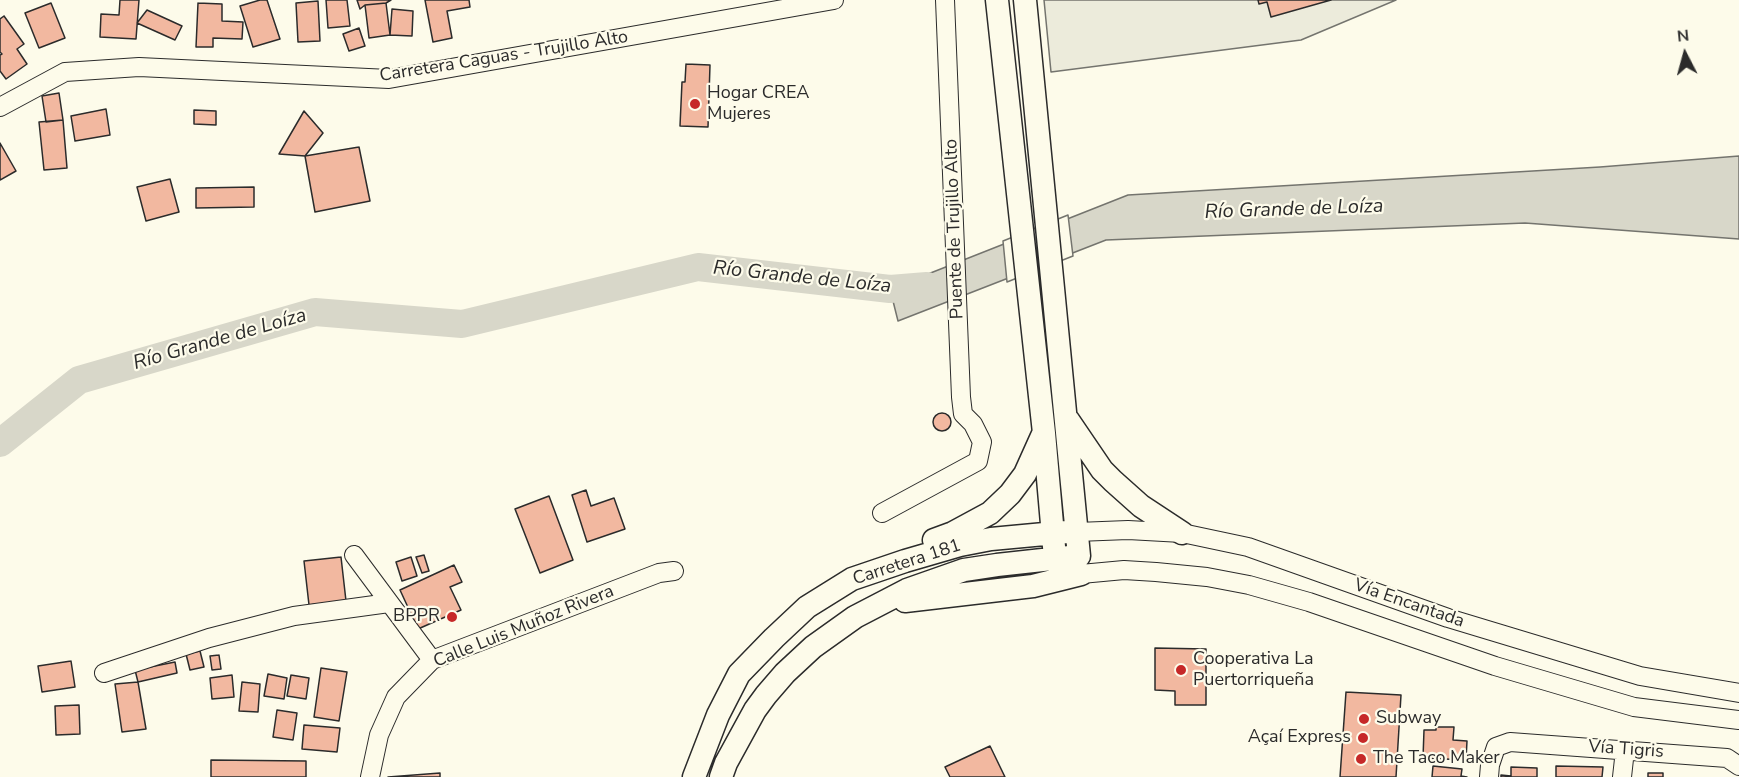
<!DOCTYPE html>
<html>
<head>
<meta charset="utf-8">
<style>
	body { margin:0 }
	#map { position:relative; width:1739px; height:777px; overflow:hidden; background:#fdfbea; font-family:"Nunito Sans",sans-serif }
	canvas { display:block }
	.north { position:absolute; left:1655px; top:24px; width:60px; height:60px; -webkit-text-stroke:4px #fdfbea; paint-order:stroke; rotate:354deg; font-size:16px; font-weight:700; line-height:24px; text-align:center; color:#2b2b2b }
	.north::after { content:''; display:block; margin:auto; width:21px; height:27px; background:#2b2b2b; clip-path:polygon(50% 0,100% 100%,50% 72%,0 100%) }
</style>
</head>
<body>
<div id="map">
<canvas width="1739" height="777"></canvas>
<div class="north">N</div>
</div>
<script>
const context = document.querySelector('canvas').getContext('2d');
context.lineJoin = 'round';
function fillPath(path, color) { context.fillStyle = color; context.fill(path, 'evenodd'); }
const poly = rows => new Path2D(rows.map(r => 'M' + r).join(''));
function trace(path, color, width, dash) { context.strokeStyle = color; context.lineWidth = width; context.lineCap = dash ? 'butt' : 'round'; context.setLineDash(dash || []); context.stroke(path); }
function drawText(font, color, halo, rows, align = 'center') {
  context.font = font + ' "Nunito Sans",sans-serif'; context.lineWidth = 4.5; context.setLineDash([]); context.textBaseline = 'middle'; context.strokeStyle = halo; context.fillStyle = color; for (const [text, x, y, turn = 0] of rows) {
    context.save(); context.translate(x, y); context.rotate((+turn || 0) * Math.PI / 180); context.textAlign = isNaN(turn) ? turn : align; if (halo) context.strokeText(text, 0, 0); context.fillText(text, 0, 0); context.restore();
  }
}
const green = poly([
	[1044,0,1396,0,1301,40,1051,72,1044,0]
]);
const water = poly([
	[1739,156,1739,239,1525,223,1106,240,898,321,890,289,1128,195,1600,167,1739,156]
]);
const pier = poly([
	[1068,215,1073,256,1007,282,1003,241,1068,215]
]);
const river = poly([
	[0,443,79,380,315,312,462,324,698,267,890,289,927,286]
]);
const building = poly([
	[120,0,139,0,136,39,100,37,101,14,119,15,120,0],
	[260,0,267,0,280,39,253,47,240,6,260,0],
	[326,0,347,0,350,26,328,28,326,0],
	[357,0,391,0,386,3,365,5,360,9,357,0],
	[425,0,469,0,470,7,447,11,452,38,433,42,425,0],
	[1258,0,1331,0,1271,17,1267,2,1259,4,1258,0],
	[318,1,320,41,298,42,296,3,318,1],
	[51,3,65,38,39,48,25,13,51,3],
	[198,3,222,4,222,21,243,22,242,39,213,38,213,47,196,47,198,3],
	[386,3,390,35,369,38,365,5,386,3],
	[392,9,413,11,412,36,390,35,392,9],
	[147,10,182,26,175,40,137,23,147,10],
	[4,16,24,44,17,49,27,64,6,79,0,71,0,55,2,54,0,52,0,19,4,16],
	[359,28,365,46,349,51,343,34,359,28],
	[686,64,710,65,708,127,680,126,682,82,685,82,686,64],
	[59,93,63,120,46,122,42,96,59,93],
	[106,109,110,135,75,141,71,116,106,109],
	[194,110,216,111,216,125,194,124,194,110],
	[304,111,323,133,305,156,279,154,304,111],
	[63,120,67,168,44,170,39,122,63,120],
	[0,143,16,171,0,180,0,143],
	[359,147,370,201,315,212,305,156,359,147],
	[170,179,179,212,146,221,137,187,170,179],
	[254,187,254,207,196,208,196,188,254,187],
	'933 422a9 9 0 1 1 18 0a9 9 0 1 1-18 0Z',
	[586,490,591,506,614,498,625,529,587,542,572,495,586,490],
	[549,496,573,560,540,573,515,509,549,496],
	[424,555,429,571,422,573,416,557,424,555],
	[341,557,346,601,309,605,304,561,341,557],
	[411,557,417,576,402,581,396,562,411,557],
	[454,565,462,582,450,587,461,610,418,629,400,590,454,565],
	[1155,648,1206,649,1206,705,1175,705,1175,691,1155,690,1155,648],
	[200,651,204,667,190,670,186,654,200,651],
	[219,655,221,669,212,670,210,656,219,655],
	[71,661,75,687,42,692,38,666,71,661],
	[175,662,177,673,138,682,135,670,175,662],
	[321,668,347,672,339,721,314,717,321,668],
	[268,674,287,678,284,699,264,696,268,674],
	[232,675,234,697,212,699,210,678,232,675],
	[291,675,309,678,306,699,287,696,291,675],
	[138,682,146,729,122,732,115,684,138,682],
	[242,682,260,684,258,712,239,711,242,682],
	[1346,692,1401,695,1396,777,1340,777,1346,692],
	[79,705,80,734,56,735,55,706,79,705],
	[277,710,297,713,293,740,273,737,277,710],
	[304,725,340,728,337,752,302,749,304,725],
	[1436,727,1454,727,1453,740,1467,741,1466,760,1423,758,1424,730,1436,730,1436,727],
	[990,746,1005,777,950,777,945,767,990,746],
	[211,760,306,761,306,777,211,777,211,760],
	[1433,766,1462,769,1461,776,1467,777,1432,777,1433,766],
	[1556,766,1603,767,1602,777,1556,777,1556,766],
	[1511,767,1537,768,1537,777,1501,777,1501,775,1511,776,1511,767],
	[440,773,440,777,388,777,440,773],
	[1648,773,1663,773,1663,777,1648,777,1648,773]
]);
const minor = poly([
	[0,107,65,72,139,67,389,79,834,0],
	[882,513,978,461,982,442,973,424,963,414,961,397,945,0],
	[1077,532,1128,530,1182,533,1248,547,1448,618,1640,676,1739,693],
	[354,555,432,660],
	[1081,574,1124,570,1156,572,1207,577,1249,585,1309,602,1495,666,1634,707,1739,720],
	[104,673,209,638,294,616,389,603],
	[370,777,379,735,396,697,432,660,659,573,674,571],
	[1489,777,1490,765,1496,747,1510,742,1727,758,1739,766],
	[1622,777,1625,750]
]);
const major = poly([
	[997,0,1044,433,1055,558],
	[1068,420,1102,470,1113,481,1141,506,1182,533],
	[934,540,953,533,990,513,1010,494,1025,474,1043,434],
	[905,601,1033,586,1081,574],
	[694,777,718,715,739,674,774,638,807,607,852,579,905,561,960,545,991,539,1066,532],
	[721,777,726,763,755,710,766,695,785,673,813,647,855,617,907,590,964,570,997,565,1079,556,1025,0]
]);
const markers = [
	[695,104,6,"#c62828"],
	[452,617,6,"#c62828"],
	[1181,670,6,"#c62828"],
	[1364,719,6,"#c62828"],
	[1363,738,6,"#c62828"],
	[1361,759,6,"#c62828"]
];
const streetNames = [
	["Carretera Caguas - Trujillo Alto",504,57,-9],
	["Puente de Trujillo Alto",955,229,-92],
	["Carretera 181",907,563,-18],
	["Vía Encantada",1409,604,19],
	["Calle Luis Muñoz Rivera",524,627,-22],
	["Vía Tigris",1626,750,4]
];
const poiNames = [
	["Hogar CREA",707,94],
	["Mujeres",707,115],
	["BPPR",440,617,"right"],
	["Cooperativa La",1193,660],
	["Puertorriqueña",1193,681],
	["Subway",1376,719],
	["Açaí Express",1351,738,"right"],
	["The Taco Maker",1373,759]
];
const waterNames = [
	["Río Grande de Loíza",1294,210,-2],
	["Río Grande de Loíza",802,278,6],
	["Río Grande de Loíza",220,340,-16]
];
fillPath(green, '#ecebdb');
trace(green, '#74746e', 1.5);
fillPath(water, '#d8d7c9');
trace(water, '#74746e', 1.5);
fillPath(pier, '#fdfbea');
trace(pier, '#74746e', 1.5);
trace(river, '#d8d7c9', 28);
fillPath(building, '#f2b8a0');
trace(building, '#2b2b2b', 1.5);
trace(minor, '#2b2b2b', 20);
trace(major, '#2b2b2b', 25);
trace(minor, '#fdfbea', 18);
trace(major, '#fdfbea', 22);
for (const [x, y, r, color] of markers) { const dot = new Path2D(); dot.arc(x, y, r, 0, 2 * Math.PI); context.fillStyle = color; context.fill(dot); trace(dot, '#fdfbea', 2); }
drawText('18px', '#2b2b2b', '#fdfbea', streetNames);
drawText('18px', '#2b2b2b', '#fdfbea', poiNames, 'left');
drawText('italic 20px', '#2b2b2b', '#fdfbea', waterNames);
</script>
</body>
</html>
